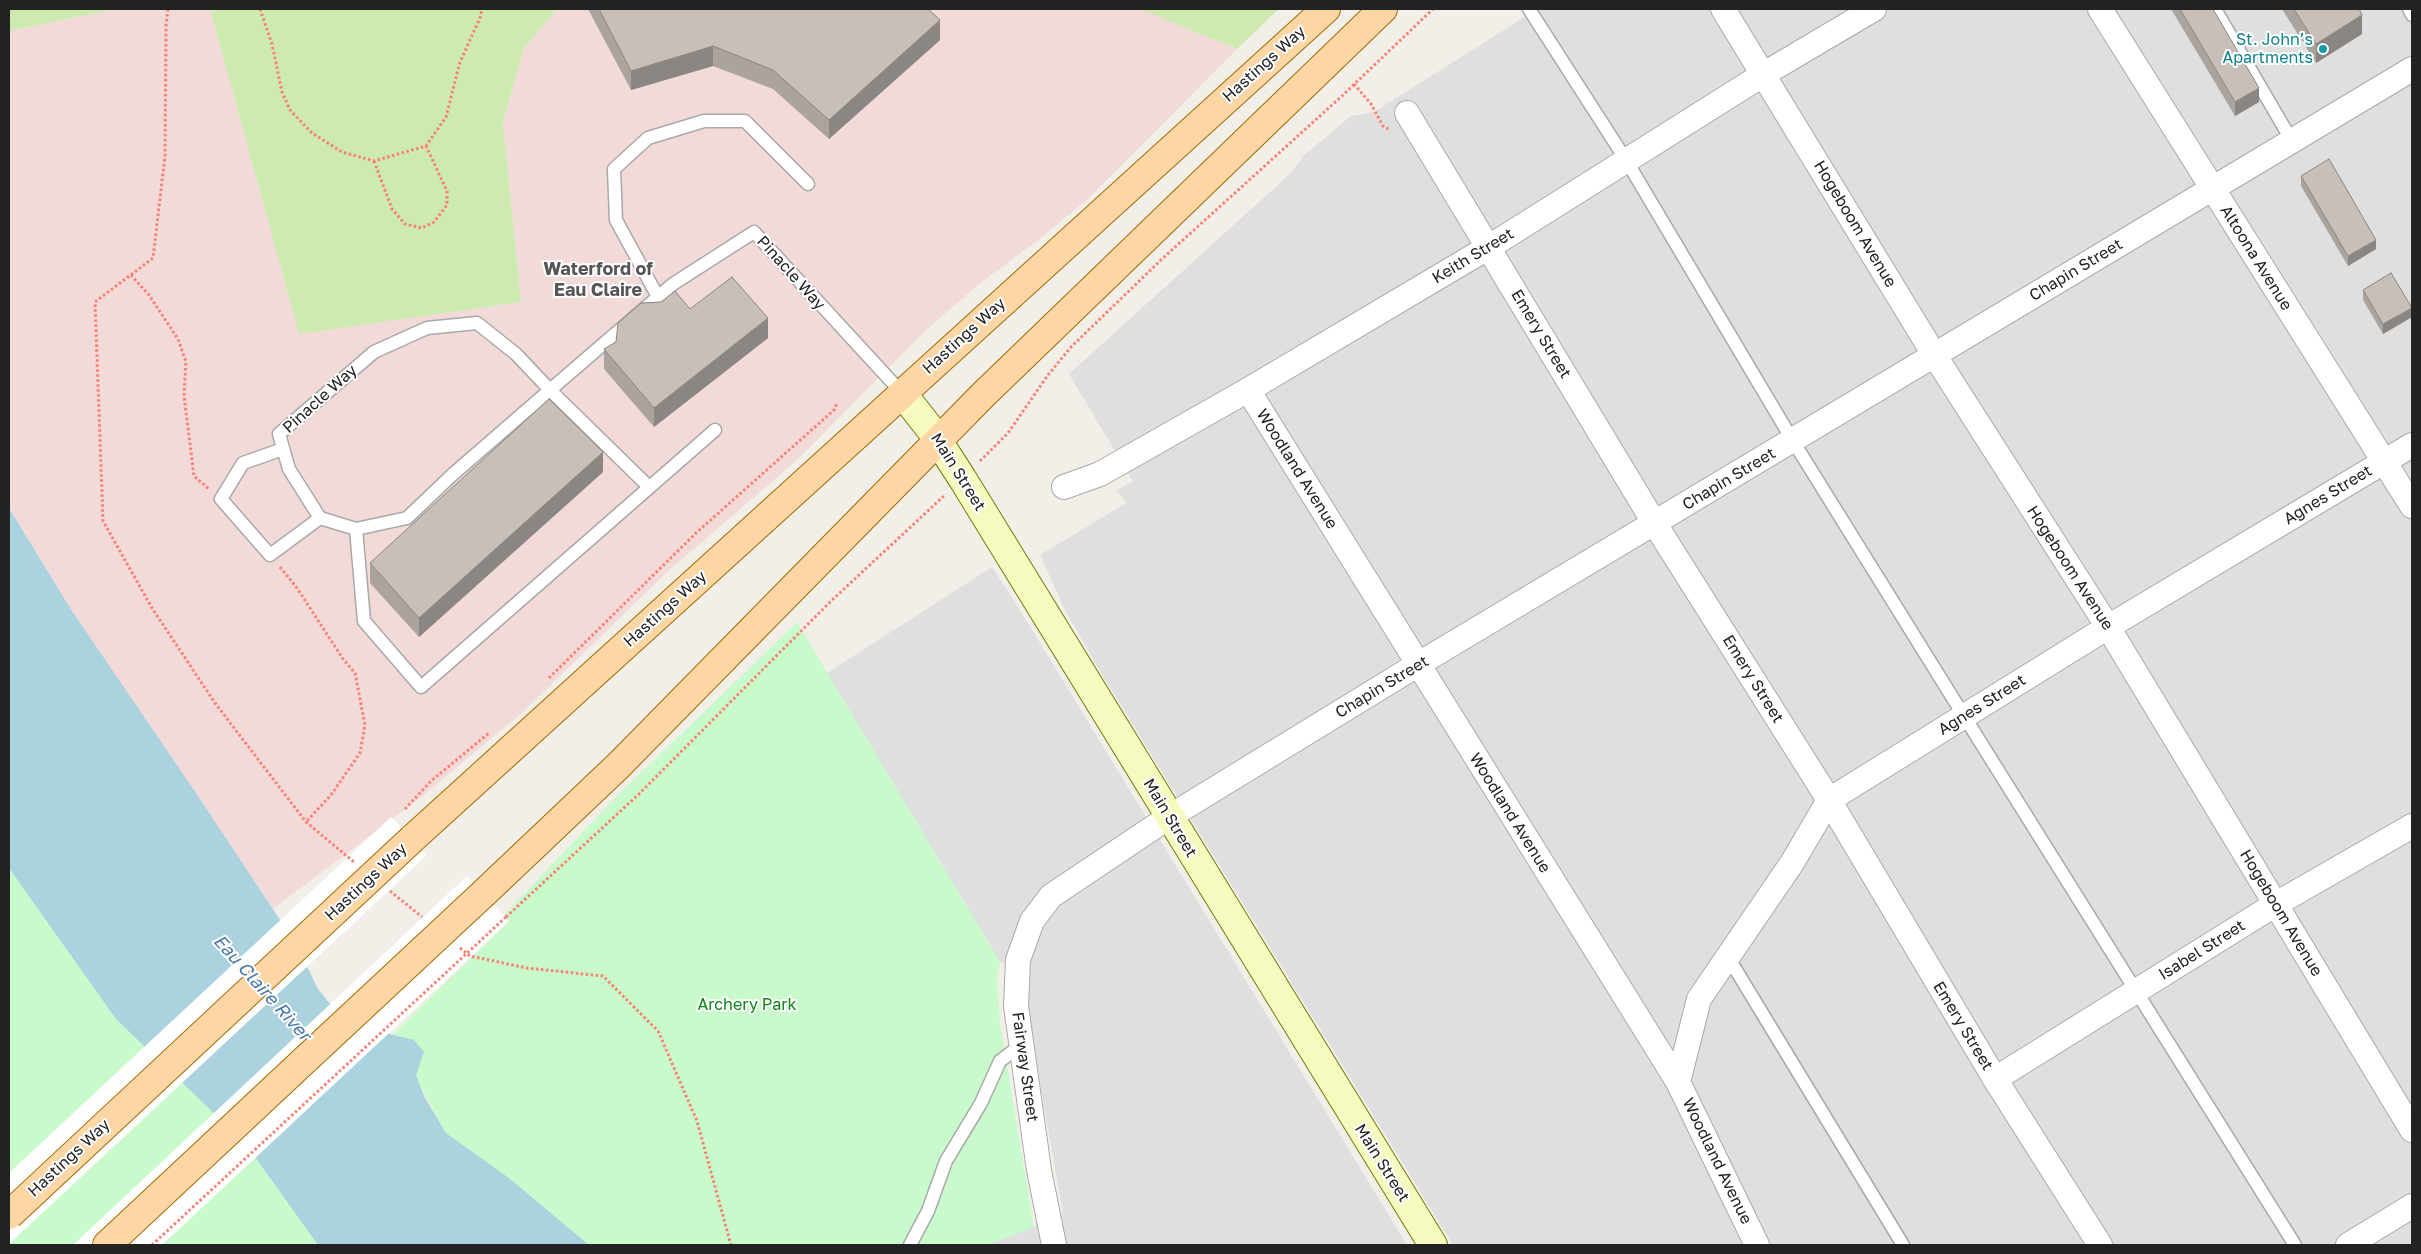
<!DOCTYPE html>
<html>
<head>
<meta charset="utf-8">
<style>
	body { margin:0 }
	#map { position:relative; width:2421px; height:1254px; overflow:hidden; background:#f2efe9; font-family:"Golos Text",sans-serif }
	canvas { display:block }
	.frame { position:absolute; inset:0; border:10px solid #222; pointer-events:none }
</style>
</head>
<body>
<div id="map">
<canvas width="2421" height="1254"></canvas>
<div class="frame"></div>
</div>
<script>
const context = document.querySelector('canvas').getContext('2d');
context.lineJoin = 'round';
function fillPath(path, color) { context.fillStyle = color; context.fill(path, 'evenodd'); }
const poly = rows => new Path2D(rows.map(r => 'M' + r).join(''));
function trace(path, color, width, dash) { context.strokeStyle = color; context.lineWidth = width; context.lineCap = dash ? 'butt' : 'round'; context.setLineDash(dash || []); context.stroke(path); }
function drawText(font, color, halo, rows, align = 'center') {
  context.font = font + ' "Golos Text",sans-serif'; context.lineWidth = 4; context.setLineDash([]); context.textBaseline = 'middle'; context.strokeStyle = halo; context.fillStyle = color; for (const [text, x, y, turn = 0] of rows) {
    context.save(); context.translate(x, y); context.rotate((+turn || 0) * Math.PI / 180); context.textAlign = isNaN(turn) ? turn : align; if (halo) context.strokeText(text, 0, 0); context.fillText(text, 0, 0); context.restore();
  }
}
const residential = poly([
	[1533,9,2412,9,2412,1245,1453,1245,1101,673,1064,608,1040,555,1126,503,1117,490,1133,481,1069,374,1291,173,1304,155,1351,116,1374,112,1534,11],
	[992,567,1012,597,1407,1245,987,1245,1063,1214,1030,1027,1027,1002,1028,975,1000,962,827,673]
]);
const commercial = poly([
	[116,9,210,9,299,333,521,302,503,123,523,50,557,9,1140,9,1237,49,1089,198,1042,237,979,284,925,331,798,459,665,574,525,710,424,795,273,909,72,611,9,508,9,31]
]);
const grass = poly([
	[9,9,116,9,9,31],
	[210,9,557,9,523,50,503,123,521,302,299,334],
	[1140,9,1279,9,1237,49]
]);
const park = poly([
	[797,622,1000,962,997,977,1000,1023,1034,1227,987,1245,589,1245,509,1178,446,1133,392,1035,509,921,504,915,616,797],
	[9,868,28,894,245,1143,318,1245,9,1245]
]);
const water = poly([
	[9,508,72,611,196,793,296,944,318,989,335,1010,353,1025,414,1040,424,1052,416,1075,424,1096,446,1133,509,1178,589,1245,318,1245,245,1143,116,1019,9,868]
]);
const pier = poly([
	[391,817,427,855,9,1244,9,1173],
	[467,876,509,921,162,1245,73,1245]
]);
const path = poly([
	[168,9,166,25,165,156,153,258,95,302,103,521,152,608,215,703,306,822,354,862],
	[260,9,272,44,282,92,290,110,312,133,342,152,374,161,426,146,446,117,460,62,480,18,482,9],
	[1354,84,1371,104,1383,126,1390,130],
	[374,161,392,209,405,224,422,228,434,222,447,205,447,191,426,146],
	[131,275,149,295,178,339,186,362,184,396,194,476,209,489],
	[980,461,1008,433,1048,375,1071,347,1162,259,1343,95,1433,9],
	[280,567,297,588,343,659,355,673,365,725,360,753,331,795,306,822],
	[549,678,696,533,834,410,837,403],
	[405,809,431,781,489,733],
	[390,891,422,917],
	[506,917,639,794,831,601,945,495],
	[460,948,470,956,527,968,603,976,658,1031,697,1121,731,1245]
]);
const lane = poly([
	[1529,9,1626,160,1793,441,1964,716,2295,1245],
	[2215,9,2292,141],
	[2409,9,2412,15],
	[658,297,616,220,614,169,648,138,704,121,745,121,808,184],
	[283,449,243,463,221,499,270,555,320,518],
	[649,487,550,390,516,354,477,323,427,328,374,352,279,434,289,469,320,518,356,529,407,518,452,475,550,390,673,284,754,232,902,393],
	[356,529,364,621,421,687,715,430],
	[1728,957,1903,1245],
	[910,1245,928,1211,946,1161,981,1103,1000,1061,1021,1045]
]);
const street = poly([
	[1723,9,1935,356,2108,627,2412,1130],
	[2100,9,2412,506],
	[1407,113,1655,524,1829,800,1995,1079,2100,1245],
	[1248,390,1678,1082,1757,1245],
	[1064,487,1100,474,1248,390,1489,247,1764,74,1874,9],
	[1995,1079,2276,904,2412,826],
	[1678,1082,1699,999,1792,863,1829,800,2108,627,2412,445],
	[1054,1245,1039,1170,1016,1006,1018,960,1032,921,1051,896,1169,817,1417,665,2412,69],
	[2348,1245,2412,1206]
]);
const secondary = poly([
	[902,393,931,430,962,478,1433,1245]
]);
const primary = poly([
	[412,839,1326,9],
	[484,893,618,766,984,394,1383,9],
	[107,1245,307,1058]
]);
const pathBridge = poly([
	[152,1245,506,917]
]);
const primaryBridge = poly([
	[307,1058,484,893],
	[9,1215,412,839]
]);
const wall = poly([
	[588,9,928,9,940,40,829,139,773,89,713,66,631,90],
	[2171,9,2213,9,2259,102,2235,116],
	[2282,9,2359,9,2362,34,2316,63],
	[2301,176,2376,249,2348,266,2301,186],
	[2363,290,2412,317,2383,334,2363,300],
	[690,309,768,338,654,427,604,369,604,349],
	[603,472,419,637,370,583,370,563]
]);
const shadedWall = poly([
	[2362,15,2362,34,2316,63,2316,44],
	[940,20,940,40,829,139,829,120],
	[713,46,713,66,631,90,631,71],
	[2259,88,2259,102,2235,116,2235,102],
	[2376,240,2376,249,2348,266,2348,256],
	[2412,308,2412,317,2383,334,2383,324],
	[768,318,768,338,654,427,654,408],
	[603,452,603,472,419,637,419,618]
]);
const building = poly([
	[599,9,928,9,940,20,829,120,773,70,713,46,631,71,599,9],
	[2180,9,2213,9,2259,88,2235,102,2180,9],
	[2294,9,2359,9,2362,15,2316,44,2294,9],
	[2329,159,2376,240,2348,256,2301,176,2329,159],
	[2391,273,2412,308,2383,324,2363,290,2391,273],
	[732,277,768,318,654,408,604,349,616,342,618,323,641,303,661,302,675,291,690,309,732,277],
	[549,399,603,452,419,618,370,563,549,399]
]);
const markers = [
	[2323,49,5,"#0f9aa8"]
];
const cultureNames = [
	["St. John’s",2313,40],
	["Apartments",2313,58]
];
const streetNames = [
	["Hastings Way",1264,64,-42],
	["Hogeboom Avenue",1855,224,59],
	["Keith Street",1473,256,-31],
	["Altoona Avenue",2256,258,58],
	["Chapin Street",2076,270,-31],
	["Pinacle Way",791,273,48],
	["Emery Street",1541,334,59],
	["Hastings Way",964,336,-42],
	["Pinacle Way",320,399,-42],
	["Woodland Avenue",1297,469,58],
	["Main Street",958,472,58],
	["Chapin Street",1729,479,-31],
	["Agnes Street",2328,495,-31],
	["Hogeboom Avenue",2070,568,57],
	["Hastings Way",665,609,-42],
	["Emery Street",1753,679,58],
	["Chapin Street",1382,687,-31],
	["Agnes Street",1982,705,-32],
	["Woodland Avenue",1510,813,58],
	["Main Street",1170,818,59],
	["Hastings Way",366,882,-43],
	["Hogeboom Avenue",2281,913,59],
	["Isabel Street",2202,950,-32],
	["Emery Street",1963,1026,59],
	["Fairway Street",1025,1067,82],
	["Hastings Way",69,1158,-43],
	["Woodland Avenue",1717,1161,64],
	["Main Street",1382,1163,58]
];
const parkNames = [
	["Archery Park",747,1005]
];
const neighbourhoodNames = [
	["Waterford of",598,269],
	["Eau Claire",598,290]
];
const waterNames = [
	["Eau Claire River",262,988,48]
];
fillPath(residential, '#e0dfdf');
fillPath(commercial, '#f2dad9');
fillPath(grass, '#cdebb0');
fillPath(park, '#c8facc');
fillPath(water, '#aad3df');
fillPath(pier, '#fff');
trace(lane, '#a9a9a9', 15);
trace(street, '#a9a9a9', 26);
trace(secondary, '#707d05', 30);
trace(primary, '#a06b00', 30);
trace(path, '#fa8072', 3, [2.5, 2.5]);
trace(lane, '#fff', 12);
trace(street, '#fff', 24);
trace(secondary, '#f7fabf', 28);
trace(primary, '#fcd6a4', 28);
trace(primaryBridge, '#a06b00', 30, []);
trace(pathBridge, '#fa8072', 3, [2.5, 2.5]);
trace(primaryBridge, '#fcd6a4', 28);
fillPath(wall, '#aba49e');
fillPath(shadedWall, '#8b8681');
fillPath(building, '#c7bfb8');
trace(building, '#8b8681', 1);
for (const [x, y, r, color] of markers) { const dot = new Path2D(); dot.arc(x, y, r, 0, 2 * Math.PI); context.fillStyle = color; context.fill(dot); trace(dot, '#fff', 2); }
drawText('16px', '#0d838f', '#fff', cultureNames, 'right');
drawText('16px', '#222', '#fff', streetNames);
drawText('16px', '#0c8416', '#fff', parkNames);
drawText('bold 18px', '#555', '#fff', neighbourhoodNames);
drawText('italic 18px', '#4a7aab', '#fff', waterNames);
</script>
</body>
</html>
